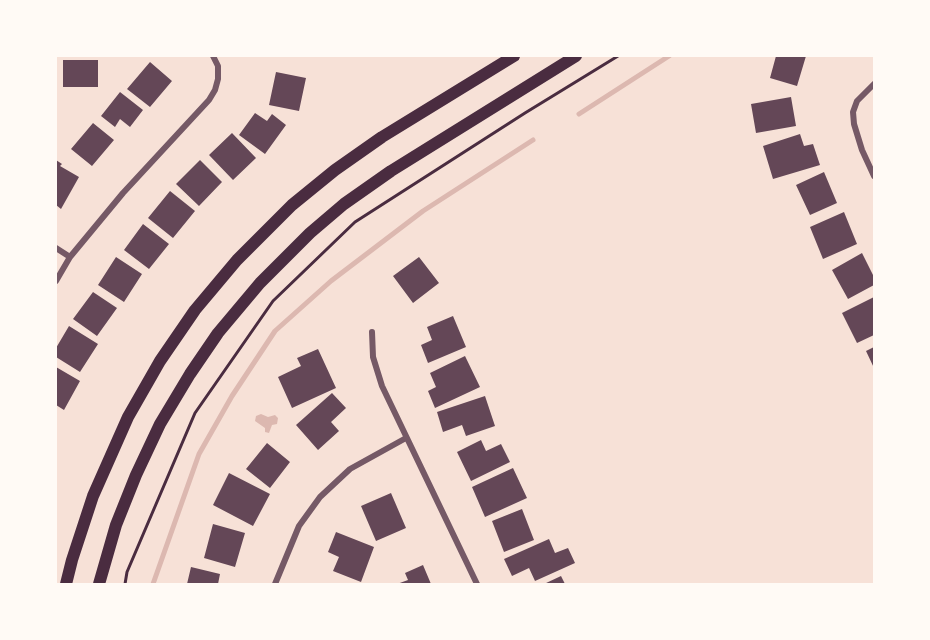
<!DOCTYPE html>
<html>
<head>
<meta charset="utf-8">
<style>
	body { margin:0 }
	#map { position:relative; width:930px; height:640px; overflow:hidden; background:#f7e1d7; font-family:Jost,sans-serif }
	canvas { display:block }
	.frame { position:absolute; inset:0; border:57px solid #fffaf5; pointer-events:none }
</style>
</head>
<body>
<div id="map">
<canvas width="930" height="640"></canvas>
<div class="frame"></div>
</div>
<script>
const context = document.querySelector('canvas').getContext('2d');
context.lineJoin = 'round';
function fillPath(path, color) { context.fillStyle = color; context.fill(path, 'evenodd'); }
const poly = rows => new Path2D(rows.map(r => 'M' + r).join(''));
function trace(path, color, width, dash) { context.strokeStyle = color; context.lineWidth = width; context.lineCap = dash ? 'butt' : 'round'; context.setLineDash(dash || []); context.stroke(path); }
const water = poly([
	[261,414,268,417,275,415,278,418,277,424,272,425,269,433,265,432,265,428,255,421,256,416]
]);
const stream = poly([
	[579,114,669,56],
	[153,584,199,454,232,396,275,331,331,281,423,211,533,140]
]);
const building = poly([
	[776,56,806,56,797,86,770,78],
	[63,60,98,60,98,87,63,87],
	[150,62,172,81,150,107,127,89],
	[276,72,306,78,299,111,269,105],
	[120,92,143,110,130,127,120,119,115,127,101,116],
	[791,97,796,126,756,133,751,104],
	[255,113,267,121,272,114,286,125,265,154,239,135],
	[93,123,114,140,92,166,71,149],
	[232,133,256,158,233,180,209,155],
	[800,134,804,146,813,144,820,165,773,179,763,146],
	[56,160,62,164,60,166,79,177,61,209,56,205],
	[200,160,222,182,199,206,176,184],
	[824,172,837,203,810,215,796,185],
	[170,191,195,211,173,238,148,218],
	[844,212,857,244,823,259,810,227],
	[143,224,169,244,149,269,124,250],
	[862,253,874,277,874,285,848,299,832,270],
	[116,257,142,274,124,302,98,285],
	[419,257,439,283,413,303,393,276],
	[93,292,117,308,97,336,73,319],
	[874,297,874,335,857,343,842,313],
	[453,316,466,347,428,363,421,345,432,340,427,327],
	[69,326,98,344,80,372,56,357,56,348],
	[874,347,874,368,866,351],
	[318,349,336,388,292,408,278,377,301,366,297,358],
	[465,356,480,387,435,408,428,391,436,387,430,373],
	[56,367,80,381,64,410,56,405],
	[332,393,346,408,331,422,339,431,318,450,296,425],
	[485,396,495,426,466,436,462,425,443,432,437,412],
	[481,440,486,451,501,444,510,462,471,481,457,452],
	[267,443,290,462,270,488,246,469],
	[513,468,527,498,485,517,472,487],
	[229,473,270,494,253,526,213,505],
	[391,493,406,528,376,541,361,506],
	[522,509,534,540,504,552,492,521],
	[213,524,245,533,235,567,204,558],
	[336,532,374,547,361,582,333,571,339,557,328,552],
	[549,539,555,553,568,548,575,563,535,581,529,568,512,576,504,559],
	[423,565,431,584,397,584,408,580,405,573],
	[191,567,220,574,218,584,187,584],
	[561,576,565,584,544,584]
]);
const path = poly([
	[125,584,127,572,195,413,273,301,355,222,525,113,618,56]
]);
const minor = poly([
	[874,84,857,101,853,112,854,124,862,150,874,176],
	[56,248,70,257],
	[56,281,70,257,123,193,209,100,215,90,218,79,218,66,213,56],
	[372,332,373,357,382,386,477,584],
	[275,584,299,526,320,497,350,469,406,438]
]);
const secondary = poly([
	[66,584,72,560,93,496,128,417,160,361,195,310,237,260,292,205,335,170,382,137,514,56],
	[99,584,116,525,136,475,160,424,190,374,218,333,260,283,310,233,344,204,391,171,576,56]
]);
fillPath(water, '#dcb8b0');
trace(stream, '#dcb8b0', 5);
fillPath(building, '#644757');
trace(path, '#4a2c40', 3);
trace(minor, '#755966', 6);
trace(secondary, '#4a2c40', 12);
</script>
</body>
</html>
